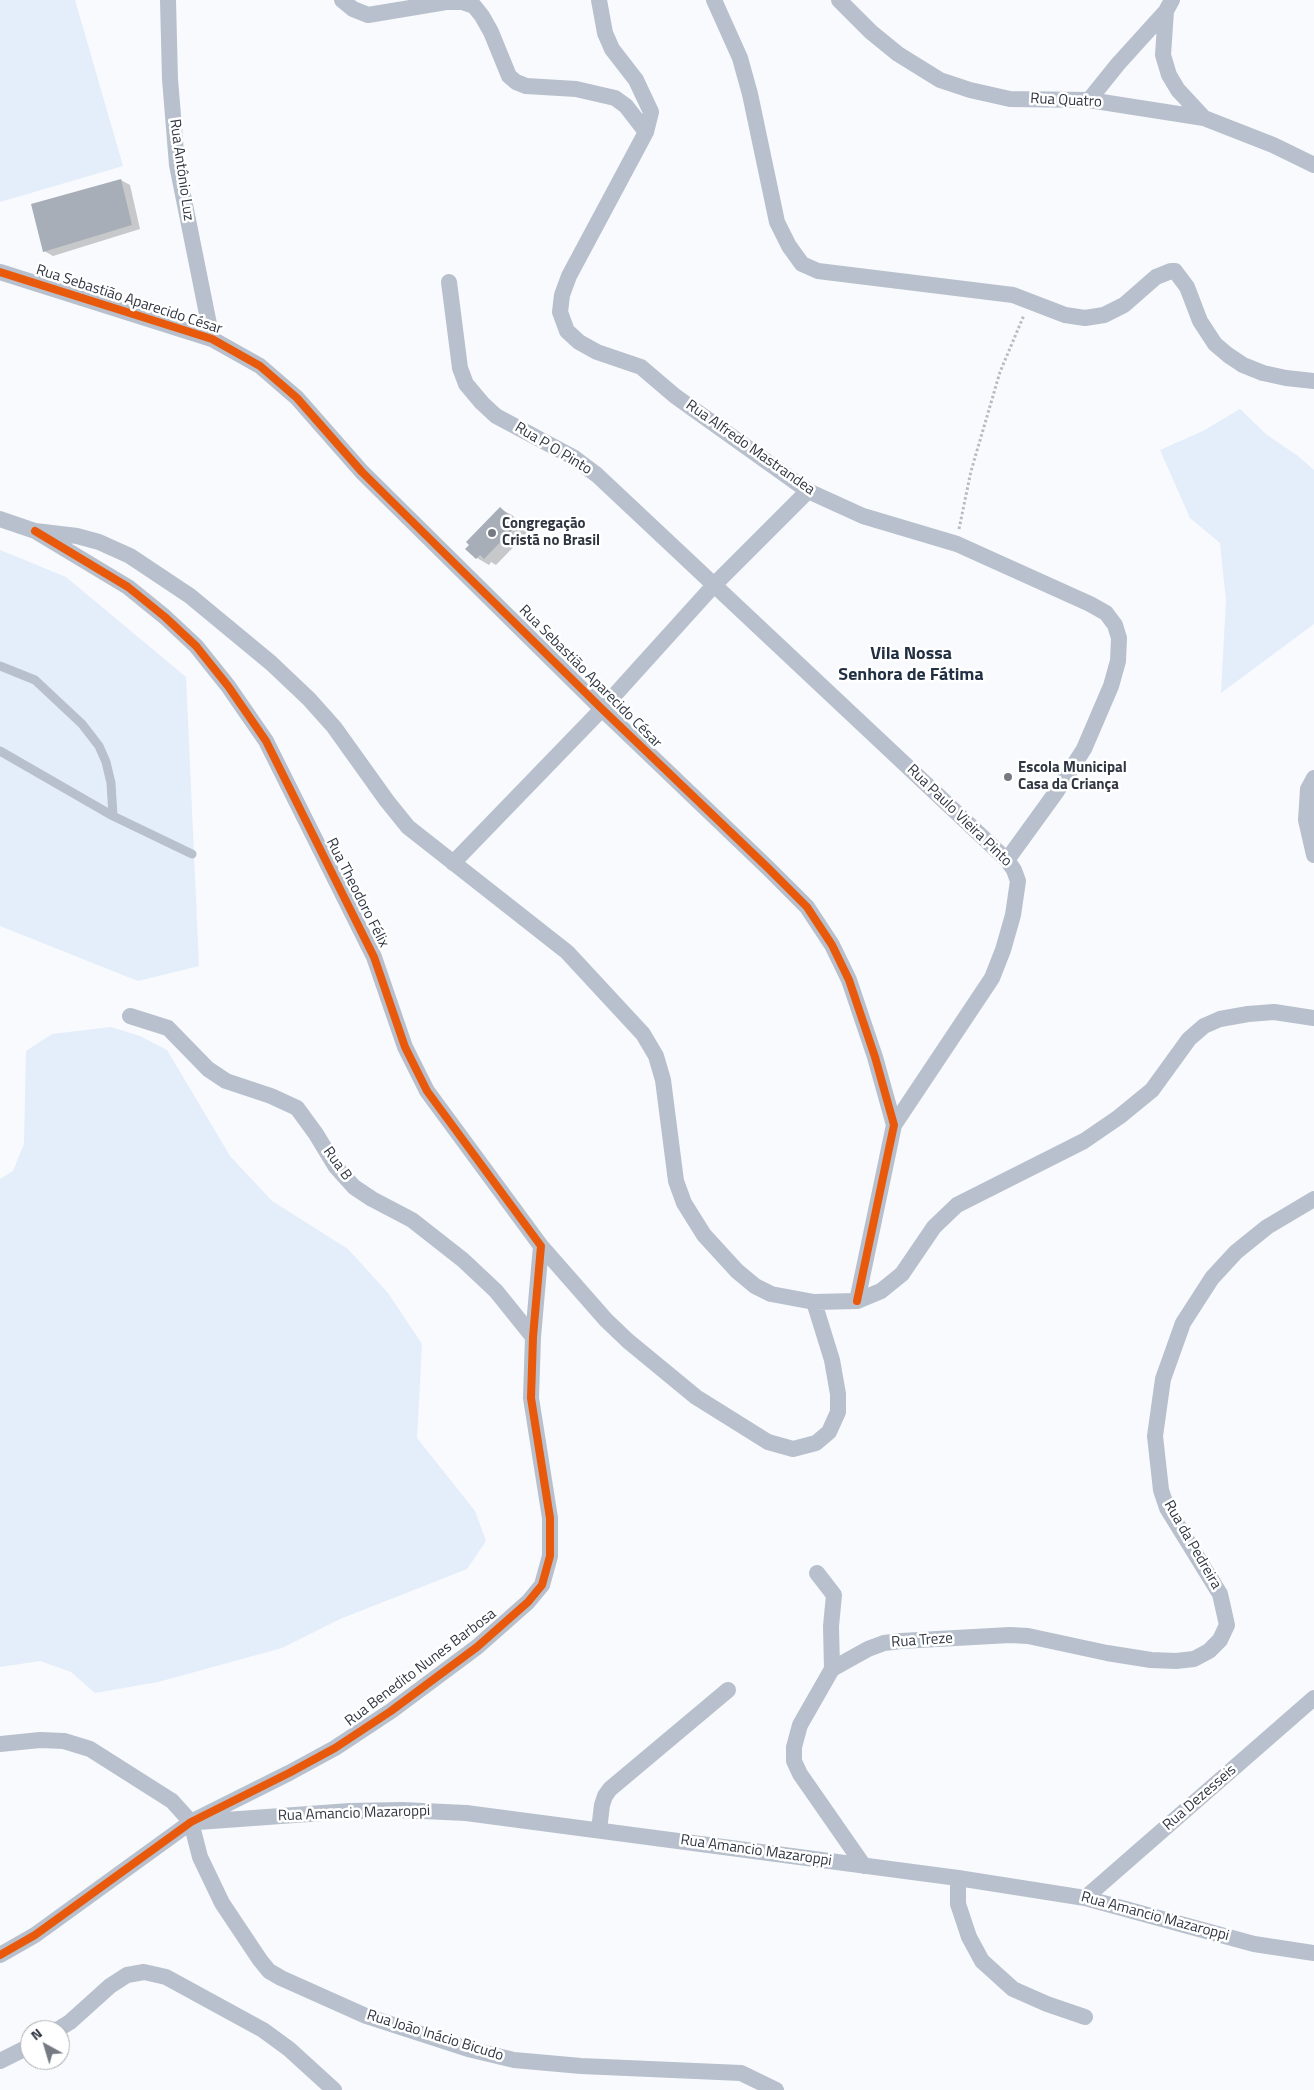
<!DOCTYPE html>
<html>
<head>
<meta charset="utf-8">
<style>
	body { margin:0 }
	#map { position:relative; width:1314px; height:2090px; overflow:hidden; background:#f8fafd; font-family:"Titillium Web",sans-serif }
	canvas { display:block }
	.north { position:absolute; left:20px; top:2020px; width:50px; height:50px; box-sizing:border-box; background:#fff; border:1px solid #acafb3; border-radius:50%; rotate:321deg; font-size:14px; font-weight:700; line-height:20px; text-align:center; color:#303742 }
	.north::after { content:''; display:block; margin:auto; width:18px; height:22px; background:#767b83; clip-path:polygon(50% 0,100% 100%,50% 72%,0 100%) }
</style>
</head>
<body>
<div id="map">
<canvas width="1314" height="2090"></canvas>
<div class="north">N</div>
</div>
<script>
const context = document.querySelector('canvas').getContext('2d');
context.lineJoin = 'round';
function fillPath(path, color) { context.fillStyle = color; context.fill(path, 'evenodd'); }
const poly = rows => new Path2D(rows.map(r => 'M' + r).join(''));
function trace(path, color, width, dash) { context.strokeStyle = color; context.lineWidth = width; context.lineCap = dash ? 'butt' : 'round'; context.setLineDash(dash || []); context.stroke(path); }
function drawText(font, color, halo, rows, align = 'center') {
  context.font = font + ' "Titillium Web",sans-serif'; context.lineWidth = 5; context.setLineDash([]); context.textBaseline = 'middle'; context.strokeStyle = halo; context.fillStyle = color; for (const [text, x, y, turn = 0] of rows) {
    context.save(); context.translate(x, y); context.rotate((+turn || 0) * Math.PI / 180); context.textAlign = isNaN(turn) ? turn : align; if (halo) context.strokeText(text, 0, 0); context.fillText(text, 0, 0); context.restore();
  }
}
const green = poly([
	[0,0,75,0,123,166,0,202],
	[1240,409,1267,435,1298,456,1314,470,1314,624,1221,693,1226,601,1220,543,1190,518,1160,450,1203,431],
	[0,550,66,577,186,677,199,966,138,981,0,926],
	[111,1027,140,1036,167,1050,230,1156,272,1201,348,1249,388,1293,422,1344,417,1438,475,1511,486,1541,467,1569,340,1619,282,1648,158,1682,95,1693,71,1672,40,1661,0,1667,0,1179,13,1171,24,1144,26,1051,52,1034]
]);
const shadow = poly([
	[121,180,130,185,140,229,53,256,44,251],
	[500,509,512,515,529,531,496,565,491,562,489,565,477,558]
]);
const building = poly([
	[121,179,132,225,43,252,31,204],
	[500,507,518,524,484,559,480,555,476,559,465,549,469,545,466,542]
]);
const path = poly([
	[959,529,971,471,1000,372,1024,315]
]);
const lane = poly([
	[0,666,35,680,82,724,99,746,106,762,111,783,113,816],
	[0,751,113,816,192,854]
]);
const street = poly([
	[168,0,170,79,177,165,212,339],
	[342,0,353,9,368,15,446,2,462,2,474,6,482,16,491,32,509,76,516,82,526,86,576,89,615,98,626,106,646,132],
	[599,0,605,33,612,49,636,80,651,112,646,132,569,276,562,295,560,312,567,331,579,342,597,352,641,367,675,396,808,491,863,516,957,544,1090,604,1106,613,1115,625,1119,638,1118,661,1111,686,1084,749,1057,791,1007,860],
	[714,0,740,58,750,94,777,222,789,246,802,264,818,271,1013,295,1065,315,1085,318,1104,315,1124,305,1156,277,1171,271,1175,271,1187,287,1200,321,1215,344,1228,355,1243,365,1263,373,1286,378,1314,381],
	[839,0,871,32,898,54,940,80,970,90,1010,99,1089,100,1204,118,1273,145,1314,165],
	[1166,11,1163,55,1169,75,1178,90,1204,118],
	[1089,100,1118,64,1166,11,1172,0],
	[0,272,212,339,260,366,297,398,362,472,602,709,768,868,807,907,832,945,849,980,875,1057,894,1125,857,1301],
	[449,282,460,368,466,384,482,403,496,416,573,457,597,475,1007,860,1014,870,1018,881,1013,915,1003,950,992,978,894,1125],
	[0,519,35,531,77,536,99,542,130,556,190,596,271,663,309,699,334,727,387,801,408,827,567,952,643,1034,656,1056,663,1080,676,1181,684,1203,704,1235,737,1271,755,1286,771,1294,814,1302,857,1301,881,1291,902,1274,934,1227,957,1205,1084,1141,1119,1117,1152,1090,1189,1039,1204,1026,1220,1019,1248,1014,1274,1012,1314,1018],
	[1314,778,1308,789,1306,820,1314,855],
	[453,863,602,709,715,584,808,491],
	[130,1016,168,1028,208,1069,226,1081,271,1096,297,1108,316,1134,336,1167,354,1187,372,1199,412,1220,463,1260,496,1291,533,1337],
	[541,1246,606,1320,628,1341,696,1397,768,1442,793,1449,816,1443,829,1432,838,1412,838,1394,832,1360,814,1302],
	[817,1573,834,1595,831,1626,832,1669],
	[0,1744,40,1740,64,1741,90,1749,172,1801,191,1822,200,1857,222,1903,260,1960,269,1971,281,1978,366,2016,468,2049,514,2060,581,2066,741,2073,776,2090],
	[198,1822,350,1811,402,1810,466,1813,958,1878,1085,1898,1254,1944,1314,1953],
	[599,1830,602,1805,605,1796,610,1789,728,1690],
	[864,1866,800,1774,794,1761,794,1747,800,1725,832,1669,868,1649,884,1643,901,1641,1010,1635,1028,1636,1107,1653,1151,1660,1176,1661,1194,1659,1209,1651,1220,1640,1227,1625,1220,1594,1167,1508,1161,1490,1155,1436,1163,1379,1183,1323,1212,1278,1236,1252,1267,1227,1314,1199],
	[958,1878,958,1904,969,1937,982,1961,1013,1989,1047,2004,1085,2017],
	[1085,1898,1314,1698],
	[0,1955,35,1935,191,1822,289,1773,335,1748,391,1711,477,1647,528,1602,542,1585,550,1556,550,1518,531,1398,533,1337,541,1246,427,1091,405,1047,374,957,266,741,228,686,196,646,165,617,128,587,35,531],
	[57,2030,70,2022,110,1986,127,1975,144,1972,166,1977,263,2030,289,2049,334,2090],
	[0,2061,30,2046]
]);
const cycleway = poly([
	[0,272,212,339,260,366,297,398,362,472,602,709,768,868,807,907,832,945,849,980,875,1057,894,1125,857,1301],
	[0,1955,35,1935,191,1822,289,1773,335,1748,391,1711,477,1647,528,1602,542,1585,550,1556,550,1518,531,1398,533,1337,541,1246,427,1091,405,1047,374,957,266,741,228,686,196,646,165,617,128,587,35,531]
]);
const markers = [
	[492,533,5,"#767b83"],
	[1008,777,5,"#767b83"]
];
const streetNames = [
	["Rua Quatro",1066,101,3],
	["Rua Antônio Luz",181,170,82],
	["Rua Sebastião Aparecido César",129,300,18],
	["Rua Alfredo Mastrandea",750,448,35],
	["Rua P O Pinto",553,449,31],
	["Rua Sebastião Aparecido César",590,677,45],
	["Rua Paulo Vieira Pinto",959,816,44],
	["Rua Theodoro Félix",357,893,63],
	["Rua B",337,1164,54],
	["Rua da Pedreira",1192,1545,60],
	["Rua Treze",922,1641,-4],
	["Rua Benedito Nunes Barbosa",421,1668,-37],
	["Rua Dezesseis",1200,1798,-41],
	["Rua Amancio Mazaroppi",354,1814,-2],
	["Rua Amancio Mazaroppi",756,1851,8],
	["Rua Amancio Mazaroppi",1155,1917,15],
	["Rua João Inácio Bicudo",435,2036,17]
];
const poiNames = [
	["Congregação",502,524],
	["Cristã no Brasil",502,541],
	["Escola Municipal",1018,768],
	["Casa da Criança",1018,785]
];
const quarterNames = [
	["Vila Nossa",911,655],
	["Senhora de Fátima",911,676]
];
fillPath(green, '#e4edfa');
fillPath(shadow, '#0003');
fillPath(building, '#a7aeb8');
trace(path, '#b7bcc4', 3, [2.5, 2.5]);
trace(lane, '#b7c0cc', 9);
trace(street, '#b7c0cc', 16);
trace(cycleway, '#e8590c', 8);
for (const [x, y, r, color] of markers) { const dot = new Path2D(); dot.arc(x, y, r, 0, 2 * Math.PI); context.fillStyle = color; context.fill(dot); trace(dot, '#fff', 2); }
drawText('15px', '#303742', '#fff', streetNames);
drawText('bold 15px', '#303742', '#fff', poiNames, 'left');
drawText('bold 18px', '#223044', '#fff', quarterNames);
</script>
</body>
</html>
